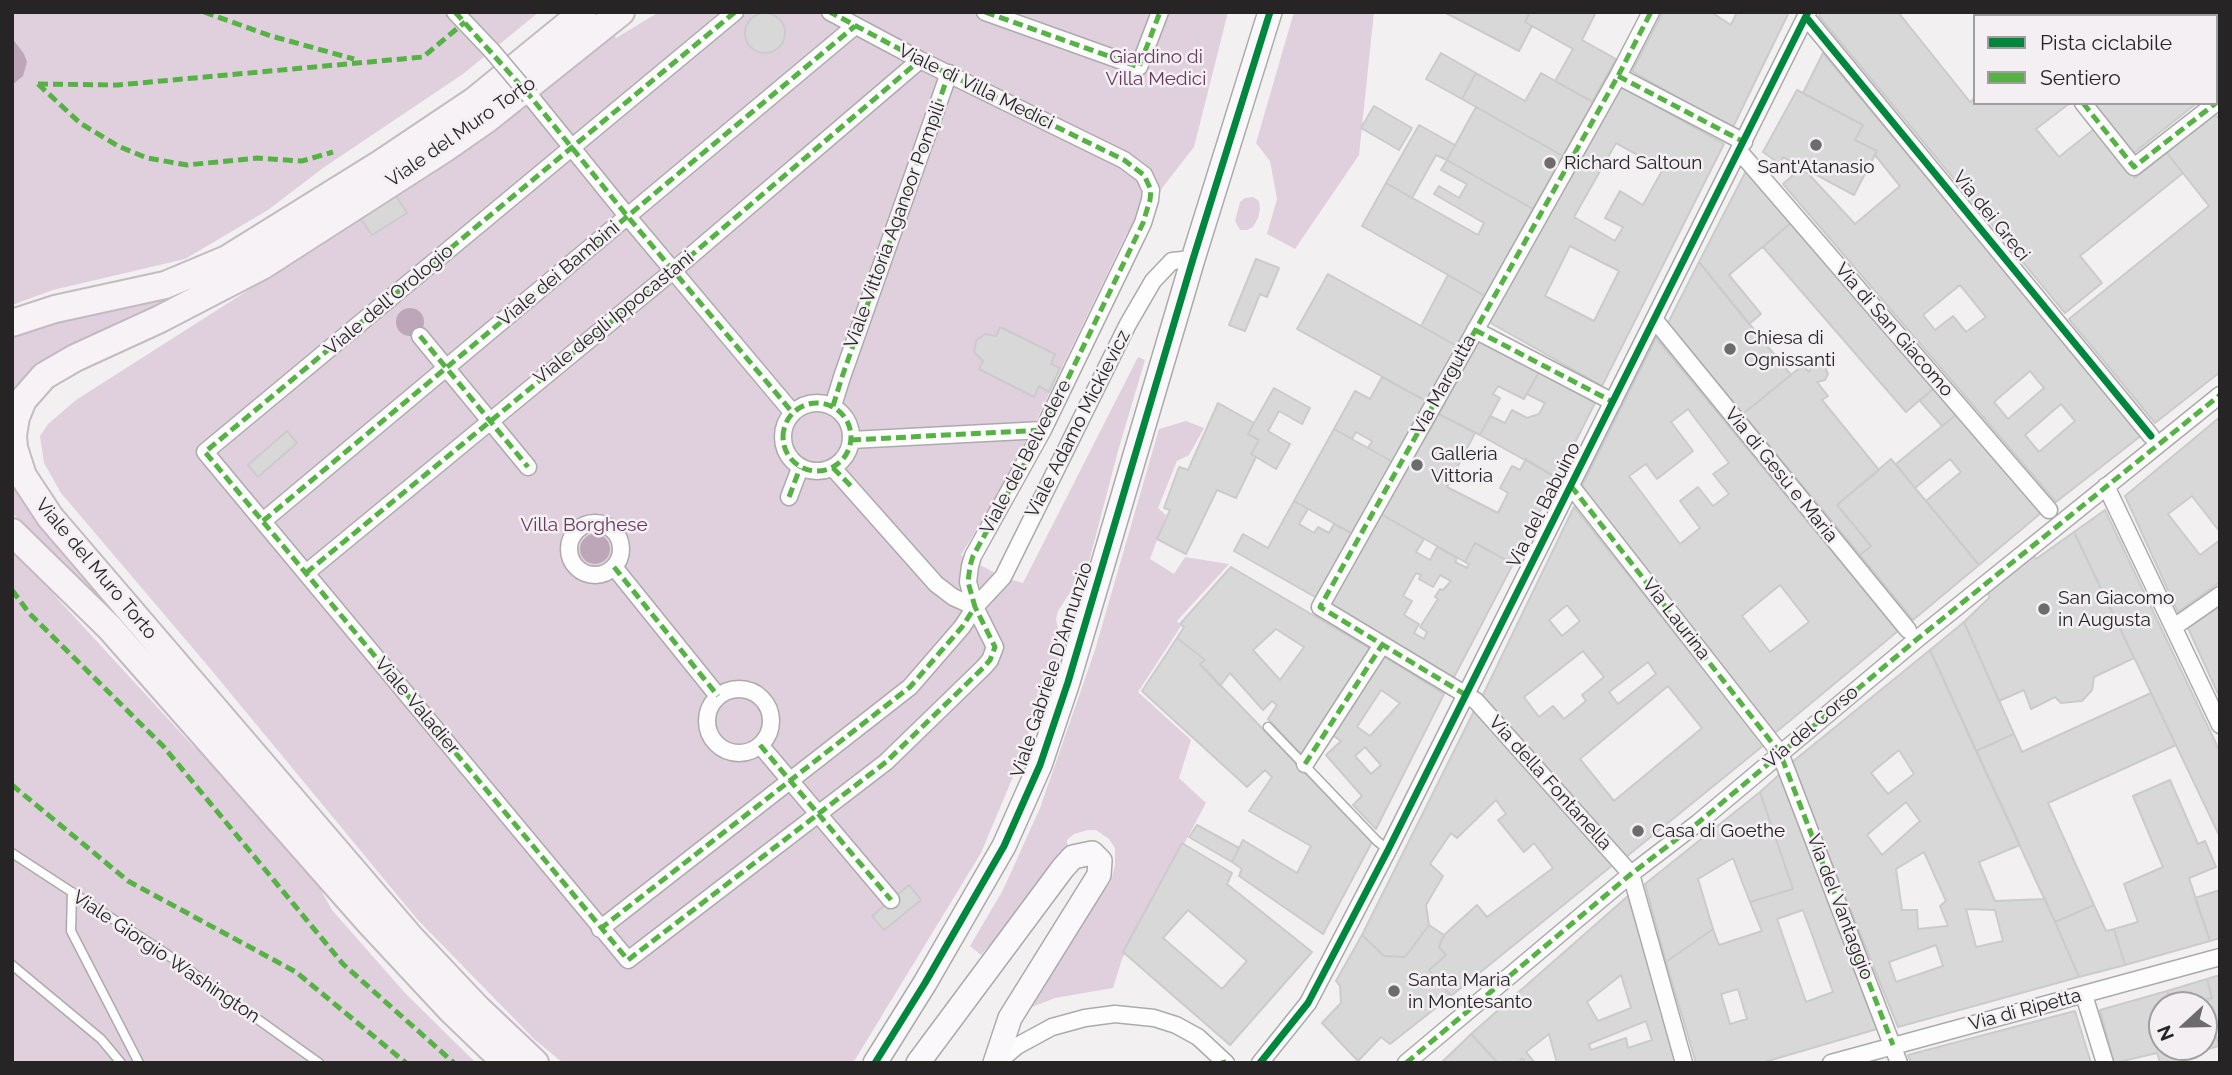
<!DOCTYPE html>
<html>
<head>
<meta charset="utf-8">
<style>
	body { margin:0 }
	#map { position:relative; width:2232px; height:1075px; overflow:hidden; background:#f2f0f1; font-family:Raleway,sans-serif }
	canvas { display:block }
	.frame { position:absolute; inset:0; border:14px solid #262425; pointer-events:none }
	.legend { position:absolute; left:1973px; top:14px; width:245px; height:91px; box-sizing:border-box; background:#f3eff2; border:2px solid #a19ea0; margin:0; padding:9px 12px; list-style:none; font-size:21px; color:#262425 }
	.legend li { display:flex; align-items:center; gap:14px; height:35px }
	.legend b { width:35px; border:2px solid #a19ea0 }
	.north { position:absolute; left:2148px; top:991px; width:70px; height:70px; box-sizing:border-box; background:#f3eff2; border:2px solid #a19ea0; border-radius:50%; rotate:248deg; font-size:19px; font-weight:700; line-height:28px; text-align:center; color:#262425 }
	.north::after { content:''; display:block; margin:auto; width:24px; height:32px; background:#6d6b6c; clip-path:polygon(50% 0,100% 100%,50% 72%,0 100%) }
</style>
</head>
<body>
<div id="map">
<canvas width="2232" height="1075"></canvas>
<div class="frame"></div>
<ul class="legend">
<li><b style="height:9px;background:#00873e"></b>Pista ciclabile</li>
<li><b style="height:9px;background:#56b245"></b>Sentiero</li>
</ul>
<div class="north">N</div>
</div>
<script>
const context = document.querySelector('canvas').getContext('2d');
context.lineJoin = 'round';
function fillPath(path, color) { context.fillStyle = color; context.fill(path, 'evenodd'); }
const poly = rows => new Path2D(rows.map(r => 'M' + r).join(''));
function trace(path, color, width, dash) { context.strokeStyle = color; context.lineWidth = width; context.lineCap = dash ? 'butt' : 'round'; context.setLineDash(dash || []); context.stroke(path); }
function drawText(font, color, halo, rows, align = 'center') {
  context.font = font + ' Raleway,sans-serif'; context.lineWidth = 5; context.setLineDash([]); context.textBaseline = 'middle'; context.strokeStyle = halo; context.fillStyle = color; for (const [text, x, y, turn = 0] of rows) {
    context.save(); context.translate(x, y); context.rotate((+turn || 0) * Math.PI / 180); context.textAlign = isNaN(turn) ? turn : align; if (halo) context.strokeText(text, 0, 0); context.fillText(text, 0, 0); context.restore();
  }
}
const green = poly([
	[12,12,539,12,463,74,323,168,268,210,185,259,53,290,12,305],
	[659,12,1228,12,1194,147,1127,233,1036,421,995,500,961,555,1003,577,1023,583,1138,357,1145,360,1118,451,1086,573,1071,591,1058,611,1056,619,1060,639,1058,670,1053,676,1047,675,1036,702,1025,748,981,853,853,1063,563,1063,534,1039,417,919,208,666,61,493,44,463,40,436,48,424,76,400,435,171,613,32,616,38],
	[1294,12,1374,12,1359,155,1295,249,1267,234,1277,199,1270,161,1256,143],
	[1253,197,1259,201,1260,209,1258,218,1253,227,1247,230,1240,230,1235,221,1240,202,1245,198],
	[199,288,54,354,33,370,18,384,12,394,12,338,24,330,135,305],
	[1186,421,1204,428,1189,455,1177,461,1158,508,1166,515,1150,559,1174,574,1185,557,1229,564,1177,621,1181,626,1138,692,1191,740,1179,778,1206,803,1122,959,1113,988,1055,998,1032,1007,1027,1003,1111,881,1115,865,1115,848,1109,839,1096,830,1088,830,1074,834,1067,840,1068,853,981,955,970,946,1003,890,1040,808,1095,650,1159,429],
	[12,486,36,517,133,632,12,513],
	[12,549,193,746,222,767,303,857,332,910,405,993,476,1063,12,1063]
]);
const water = poly([
	[12,38,24,54,27,62,23,76,12,85],
	'396 322a14 14 0 1 1 28 0a14 14 0 1 1-28 0Z',
	'580 549a15 15 0 1 1 30 0a15 15 0 1 1-30 0Z'
]);
const building = poly([
	[1444,12,1530,12,1525,22,1532,26,1519,51,1444,12],
	[1530,12,1596,12,1582,40,1616,59,1592,102,1555,81,1573,49,1525,22,1530,12],
	[1663,12,1711,12,1731,25,1737,12,1789,12,1732,129,1632,71,1663,12],
	[1821,12,1898,12,1970,102,1975,98,1975,103,2070,103,2036,129,2059,157,2094,129,2135,178,2167,153,2183,173,2080,256,2102,283,2065,313,1819,16,1821,12],
	[2029,12,2131,12,2134,16,2024,16,2029,12],
	[2156,12,2197,12,2199,16,2159,16,2156,12],
	[2220,12,2220,88,2217,89,2216,16,2214,16,2220,12],
	'745 33a20 20 0 1 1 40 0a20 20 0 1 1-40 0Z',
	[1441,53,1476,73,1462,99,1426,79,1441,53],
	[1823,53,2142,435,2056,502,1783,184,1802,167,1855,224,1900,186,1875,155,1877,151,1855,140,1863,125,1803,93,1823,53],
	[1960,285,1986,317,1966,332,1953,316,1935,330,1923,315,1960,285],
	[2030,371,2044,388,2008,419,1994,402,2030,371],
	[2061,404,2075,421,2039,452,2025,435,2061,404],
	[1476,73,1525,101,1541,73,1593,102,1563,156,1462,99,1476,73],
	[1620,86,1724,144,1602,386,1489,322,1620,86],
	[1616,143,1663,169,1643,205,1620,191,1605,218,1623,227,1615,241,1574,217,1616,143],
	[1570,246,1619,271,1594,321,1545,296,1570,246],
	[1797,90,1863,125,1855,140,1877,151,1854,195,1783,157,1780,164,1763,152,1797,90],
	[2093,103,2197,103,2134,153,2093,103],
	[1374,106,1412,128,1399,150,1361,128,1374,106],
	[1476,107,1563,156,1533,209,1447,160,1476,107],
	[2215,114,2220,120,2220,372,2155,423,2069,319,2209,206,2167,153,2215,114],
	[1419,125,1455,145,1447,160,1436,155,1412,198,1386,183,1419,125],
	[1447,160,1533,209,1485,296,1362,226,1386,183,1478,235,1484,223,1434,194,1439,186,1459,198,1467,184,1441,170,1447,160],
	[1747,169,1792,222,1729,275,1761,314,1749,324,1699,262,1747,169],
	[396,196,407,213,372,235,361,219,396,196],
	[1792,222,1935,387,1906,412,1763,247,1792,222],
	[1256,259,1279,268,1267,297,1260,294,1245,331,1229,325,1256,259],
	[1699,262,1791,375,1743,414,1668,323,1699,262],
	[1328,274,1457,346,1426,401,1297,329,1328,274],
	[1448,275,1485,296,1457,346,1421,326,1448,275],
	[1000,327,1055,354,1051,364,1060,368,1049,392,1039,386,1034,397,979,369,983,361,974,352,976,341,985,334,996,336,1000,327],
	[1656,338,1898,631,1775,733,1582,486,1656,338],
	[1688,409,1729,463,1713,474,1729,494,1713,506,1698,487,1680,501,1700,528,1680,544,1629,476,1646,464,1657,479,1693,451,1671,422,1688,409],
	[1780,585,1809,622,1770,652,1742,616,1780,585],
	[1479,340,1539,372,1524,399,1498,386,1493,394,1500,398,1480,435,1439,414,1479,340],
	[1819,363,1825,367,1828,374,1825,380,1817,382,1828,396,1822,400,1879,470,1837,505,1871,546,1860,555,1743,414,1803,365,1809,372,1812,366,1819,363],
	[1539,372,1595,403,1557,478,1480,435,1490,416,1505,423,1512,410,1527,418,1539,414,1545,403,1527,394,1539,372],
	[1382,377,1426,401,1393,462,1368,448,1372,441,1356,432,1352,439,1334,429,1355,391,1370,399,1382,377],
	[1935,387,1958,413,1942,426,1920,401,1935,387],
	[1274,388,1310,408,1302,424,1279,411,1268,431,1290,444,1276,469,1251,454,1259,440,1248,434,1274,388],
	[1218,403,1254,423,1248,434,1259,440,1251,454,1256,457,1236,498,1217,490,1186,554,1157,539,1170,510,1164,508,1179,467,1188,470,1218,403],
	[1958,413,2041,513,1979,565,1926,501,1961,472,1950,459,1915,488,1896,464,1958,413],
	[1439,414,1475,433,1447,487,1498,513,1508,493,1500,488,1512,466,1520,470,1526,459,1557,478,1513,564,1475,543,1465,562,1381,514,1439,414],
	[2220,417,2220,532,2192,496,2168,514,2200,555,2220,540,2220,582,2178,612,2125,496,2220,417],
	[1334,429,1393,462,1353,534,1294,501,1334,429],
	[287,431,297,443,258,477,248,465,287,431],
	[1891,459,1979,565,1913,620,1860,555,1871,546,1837,505,1891,459],
	[1294,501,1308,509,1299,524,1314,533,1318,527,1329,533,1334,524,1353,534,1317,598,1234,551,1243,534,1268,548,1294,501],
	[1574,507,1764,745,1626,857,1482,697,1574,507],
	[1567,605,1580,621,1562,636,1549,620,1567,605],
	[1583,651,1604,677,1582,695,1586,701,1564,719,1553,706,1539,717,1524,697,1583,651],
	[1648,662,1656,674,1618,704,1609,692,1648,662],
	[1668,686,1702,728,1614,801,1580,759,1668,686],
	[2105,510,2220,752,2220,837,2074,532,2105,510],
	[1381,514,1424,539,1416,552,1430,560,1437,547,1457,558,1455,562,1467,568,1469,564,1465,562,1475,543,1513,564,1452,681,1329,605,1381,514],
	[1416,573,1421,575,1419,579,1433,587,1440,575,1451,581,1443,590,1440,589,1435,597,1438,599,1420,627,1427,632,1424,639,1414,633,1419,624,1404,615,1412,601,1403,596,1416,573],
	[2074,532,2134,658,2094,677,2092,690,2082,701,2061,703,2055,697,2031,709,2024,690,1999,701,1964,622,1990,597,1987,593,2034,556,2036,559,2074,532],
	[1231,567,1374,651,1304,757,1268,719,1277,705,1272,701,1263,710,1230,673,1220,686,1200,664,1205,660,1177,638,1184,627,1180,624,1231,567],
	[1276,629,1304,647,1280,680,1253,650,1276,629],
	[2220,606,2220,698,2188,628,2220,606],
	[1964,622,2014,734,1976,751,1930,650,1964,622],
	[1177,638,1205,660,1200,664,1372,842,1323,934,1239,876,1242,869,1232,862,1243,840,1297,873,1311,846,1249,811,1272,777,1265,770,1247,787,1142,691,1177,638],
	[1930,650,2020,845,1979,862,1995,901,2045,899,2079,977,1898,1027,1791,763,1930,650],
	[1899,750,1914,774,1888,794,1871,773,1899,750],
	[1906,802,1920,821,1882,855,1867,835,1906,802],
	[1924,852,1946,901,1940,906,1948,926,1918,929,1917,910,1902,910,1896,869,1924,852],
	[1966,909,1995,910,2003,941,1976,947,1966,909],
	[1936,945,1943,966,1896,982,1889,962,1936,945],
	[1382,655,1444,694,1376,829,1353,805,1362,796,1326,755,1341,741,1331,734,1382,655],
	[1381,690,1400,703,1370,736,1357,727,1381,690],
	[1365,747,1381,765,1371,774,1355,756,1365,747],
	[2151,693,2176,745,2048,803,2094,905,2055,922,1976,751,2014,734,2022,752,2151,693],
	[1475,709,1614,864,1451,996,1429,970,1446,955,1439,947,1444,935,1477,905,1487,917,1553,868,1534,843,1524,852,1498,820,1506,814,1496,800,1457,838,1451,833,1430,864,1443,876,1426,905,1429,925,1405,957,1384,956,1362,935,1475,709],
	[1780,774,1877,1029,1761,1063,1696,1063,1666,962,1713,929,1719,945,1762,931,1750,902,1793,889,1760,792,1780,774],
	[1803,910,1833,992,1806,1002,1777,919,1803,910],
	[1738,989,1747,1019,1730,1024,1721,994,1738,989],
	[2170,780,2198,844,2205,841,2216,867,2189,878,2210,941,2125,965,2114,929,2138,922,2124,884,2163,867,2133,796,2170,780],
	[1760,792,1793,889,1750,902,1733,858,1698,879,1713,929,1666,962,1645,884,1760,792],
	[1197,825,1239,848,1232,862,1189,837,1197,825],
	[1182,843,1232,873,1227,884,1312,952,1230,1045,1123,952,1182,843],
	[1188,910,1247,961,1222,989,1163,938,1188,910],
	[909,885,921,900,884,930,872,916,909,885],
	[2220,890,2220,938,2210,941,2195,898,2220,890],
	[1628,896,1678,1063,1557,1063,1549,1034,1526,1052,1535,1063,1526,1063,1522,1058,1519,1063,1498,1063,1471,1034,1628,896],
	[1621,975,1631,1008,1598,1021,1587,1002,1621,975],
	[1646,1021,1652,1040,1628,1048,1626,1038,1591,1050,1589,1044,1646,1021],
	[2094,905,2106,931,2114,929,2125,965,2079,977,2055,922,2094,905],
	[1429,925,1444,935,1439,947,1446,955,1429,970,1451,996,1390,1044,1381,1037,1358,1061,1322,1023,1341,1003,1340,986,1336,981,1362,935,1384,956,1405,957,1429,925],
	[2220,975,2220,1021,2213,1023,2207,999,2212,998,2207,979,2220,975],
	[2207,979,2212,998,2207,999,2219,1046,2193,1053,2192,1047,2204,1047,2204,1005,2171,1005,2167,991,2207,979],
	[2167,991,2171,1005,2162,1005,2162,1011,2153,1013,2157,1026,2162,1024,2162,1047,2182,1047,2186,1062,2160,1063,2157,1053,2114,1063,2100,1010,2167,991],
	[2075,1011,2091,1063,1911,1063,1908,1055,2075,1011],
	[1471,1034,1498,1063,1441,1063,1465,1040,1471,1034]
]);
const lane = poly([
	[1268,727,1377,841,1388,850],
	[12,853,165,953,319,1063],
	[72,892,71,931,139,1063],
	[12,965,101,1039,121,1063]
]);
const street = poly([
	[455,12,492,51],
	[735,12,205,452,628,960,886,762,984,667,990,660,995,647,975,607],
	[985,12,1139,67,1160,12],
	[1651,12,1618,76,1320,607,1476,701,1631,874,1684,1063],
	[2145,12,2148,16],
	[1806,17,2151,436],
	[1618,76,1744,142],
	[530,96,628,217,792,412],
	[2083,103,2134,167,2216,103],
	[1739,151,2049,510],
	[1654,319,1908,630],
	[1475,330,1613,402],
	[420,336,528,467],
	'783 437a34 34 0 1 1 68 0a34 34 0 1 1-68 0Z',
	[833,406,842,377,949,73],
	[851,440,1043,430],
	[833,468,936,584,953,597,975,607],
	[1571,486,1780,753,1899,1063],
	[2106,486,2220,725],
	[789,497,800,468],
	[263,521,855,26],
	'569 549a26 26 0 1 1 52 0a26 26 0 1 1-52 0Z',
	[614,567,718,696],
	[306,573,674,270,920,60],
	[975,607,1003,577,1128,324,1153,281,1172,261,1193,259],
	[2174,627,2220,595],
	'707 721a32 32 0 1 1 64 0a32 32 0 1 1-64 0Z',
	[760,745,891,900],
	[1305,764,1382,645],
	[600,929,910,687,962,627,975,607,968,582,970,566,973,556,1043,430,1143,223,1150,200,1151,190,1144,175,1124,160,920,60,830,12],
	[2084,995,2105,1063],
	[997,1063,1017,1046,1052,1027,1085,1018,1115,1014,1154,1018,1176,1025,1198,1037,1226,1063],
	[1260,1063,1308,1003,1388,850,1808,12],
	[1406,1063,1631,874,1699,822,1916,640,2220,395],
	[1831,1063,2220,957]
]);
const secondary = poly([
	[875,1063,925,983,1004,846,1040,765,1068,682,1193,259,1270,12],
	[918,1063,1063,868,1073,857,1092,853,1100,861,1099,875,1010,1018,995,1063]
]);
const primary = poly([
	[12,323,55,309,165,285,227,259,380,164,474,101,583,12],
	[12,532,110,628,369,922,451,1010,506,1063],
	[535,1063,477,1008,410,937,50,517,23,476,14,448,13,435,16,417,23,400,44,376,75,358,160,319,262,266,444,149,487,119,621,12]
]);
const streetBridge = poly([
	[492,51,530,96]
]);
const quiet = poly([
	[204,12,271,36,354,59],
	[455,12,530,96,628,217,792,412],
	[735,12,205,452,628,960,886,762,984,667,990,660,995,647,975,607],
	[985,12,1139,67,1160,12],
	[1618,76,1744,142],
	[38,84,118,85,423,57,465,22],
	[38,84,80,123,118,146,147,158,187,165,257,158,302,161,333,152],
	[2083,103,2134,167,2216,103],
	[1475,330,1613,402],
	[420,336,528,467],
	'783 437a34 34 0 1 1 68 0a34 34 0 1 1-68 0Z',
	[833,406,842,377,949,73],
	[851,440,1043,430],
	[833,468,854,489],
	[1571,486,1780,753,1893,1045],
	[789,497,800,468],
	[263,521,855,26],
	[614,567,718,696],
	[306,573,674,270,920,60],
	[12,590,29,613,163,746,343,964,454,1063],
	[1466,695,1320,607,1618,76,1651,12],
	[760,745,891,900],
	[1305,764,1382,645],
	[12,785,128,881,296,972,406,1063],
	[600,929,910,687,962,627,975,607,968,582,970,566,973,556,1043,430,1143,223,1150,200,1151,190,1144,175,1124,160,920,60,830,12],
	[1223,1060,1224,1063],
	[1406,1063,1631,874,1699,822,1916,640,2220,395]
]);
const cycleway = poly([
	[1806,17,2151,436],
	[875,1063,925,983,1004,846,1040,765,1068,682,1193,259,1270,12],
	[1260,1063,1308,1003,1388,850,1808,12]
]);
const markers = [
	[1816,145,7,"#6d6b6c"],
	[1550,163,7,"#6d6b6c"],
	[1730,349,7,"#6d6b6c"],
	[1417,465,7,"#6d6b6c"],
	[2044,609,7,"#6d6b6c"],
	[1638,831,7,"#6d6b6c"],
	[1394,991,7,"#6d6b6c"]
];
const parkNames = [
	["Giardino di",1156,57],
	["Villa Medici",1156,79],
	["Villa Borghese",584,525]
];
const streetNames = [
	["Viale di Villa Medici",976,87,26],
	["Viale del Muro Torto",461,132,-35],
	["Via dei Greci",1991,216,51],
	["Viale Vittoria Aganoor Pompili",895,225,-70],
	["Viale dei Bambini",559,274,-40],
	["Viale dell'Orologio",389,300,-40],
	["Viale degli Ippocastani",614,318,-39],
	["Via di San Giacomo",1894,330,49],
	["Via Margutta",1444,385,-61],
	["Viale Adamo Mickievicz",1078,424,-63],
	["Viale del Belvedere",1026,457,-62],
	["Via di Gesù e Maria",1781,475,51],
	["Via del Babuino",1544,505,-63],
	["Viale del Muro Torto",96,569,50],
	["Via Laurina",1676,619,52],
	["Viale Gabriele D'Annunzio",1052,670,-72],
	["Viale Valadier",417,706,50],
	["Via del Corso",1811,727,-40],
	["Via della Fontanella",1550,783,48],
	["Via del Vantaggio",1840,907,69],
	["Viale Giorgio Washington",166,957,34],
	["Via di Ripetta",2025,1010,-15]
];
const poiNames = [
	["Richard Saltoun",1564,163],
	["Sant'Atanasio",1816,167,"center"],
	["Chiesa di",1744,338],
	["Ognissanti",1744,360],
	["Galleria",1431,454],
	["Vittoria",1431,476],
	["San Giacomo",2058,598],
	["in Augusta",2058,620],
	["Casa di Goethe",1652,831],
	["Santa Maria",1408,980],
	["in Montesanto",1408,1002]
];
fillPath(green, '#e0d0dd');
fillPath(water, '#bea6b9');
fillPath(building, '#d9d8d9');
trace(building, '#cccbcc', 2);
trace(lane, '#acabab', 11);
trace(street, '#acabab', 19);
trace(secondary, '#acabab', 26);
trace(primary, '#c4bbc2', 30);
trace(lane, '#fdfdfd', 8);
trace(street, '#fdfdfd', 16);
trace(secondary, '#faf8fa', 23);
trace(primary, '#f7f2f5', 26);
trace(streetBridge, '#acabab', 19, []);
trace(streetBridge, '#fdfdfd', 16);
trace(quiet, '#56b245', 5, [10, 5]);
trace(cycleway, '#00873e', 7);
for (const [x, y, r, color] of markers) { const dot = new Path2D(); dot.arc(x, y, r, 0, 2 * Math.PI); context.fillStyle = color; context.fill(dot); trace(dot, '#f3eff2', 2.5); }
drawText('19px', '#68395f', '#f3eff2', parkNames);
drawText('19px', '#262425', '#f3eff2', streetNames);
drawText('19px', '#262425', '#f3eff2', poiNames, 'left');
</script>
</body>
</html>
